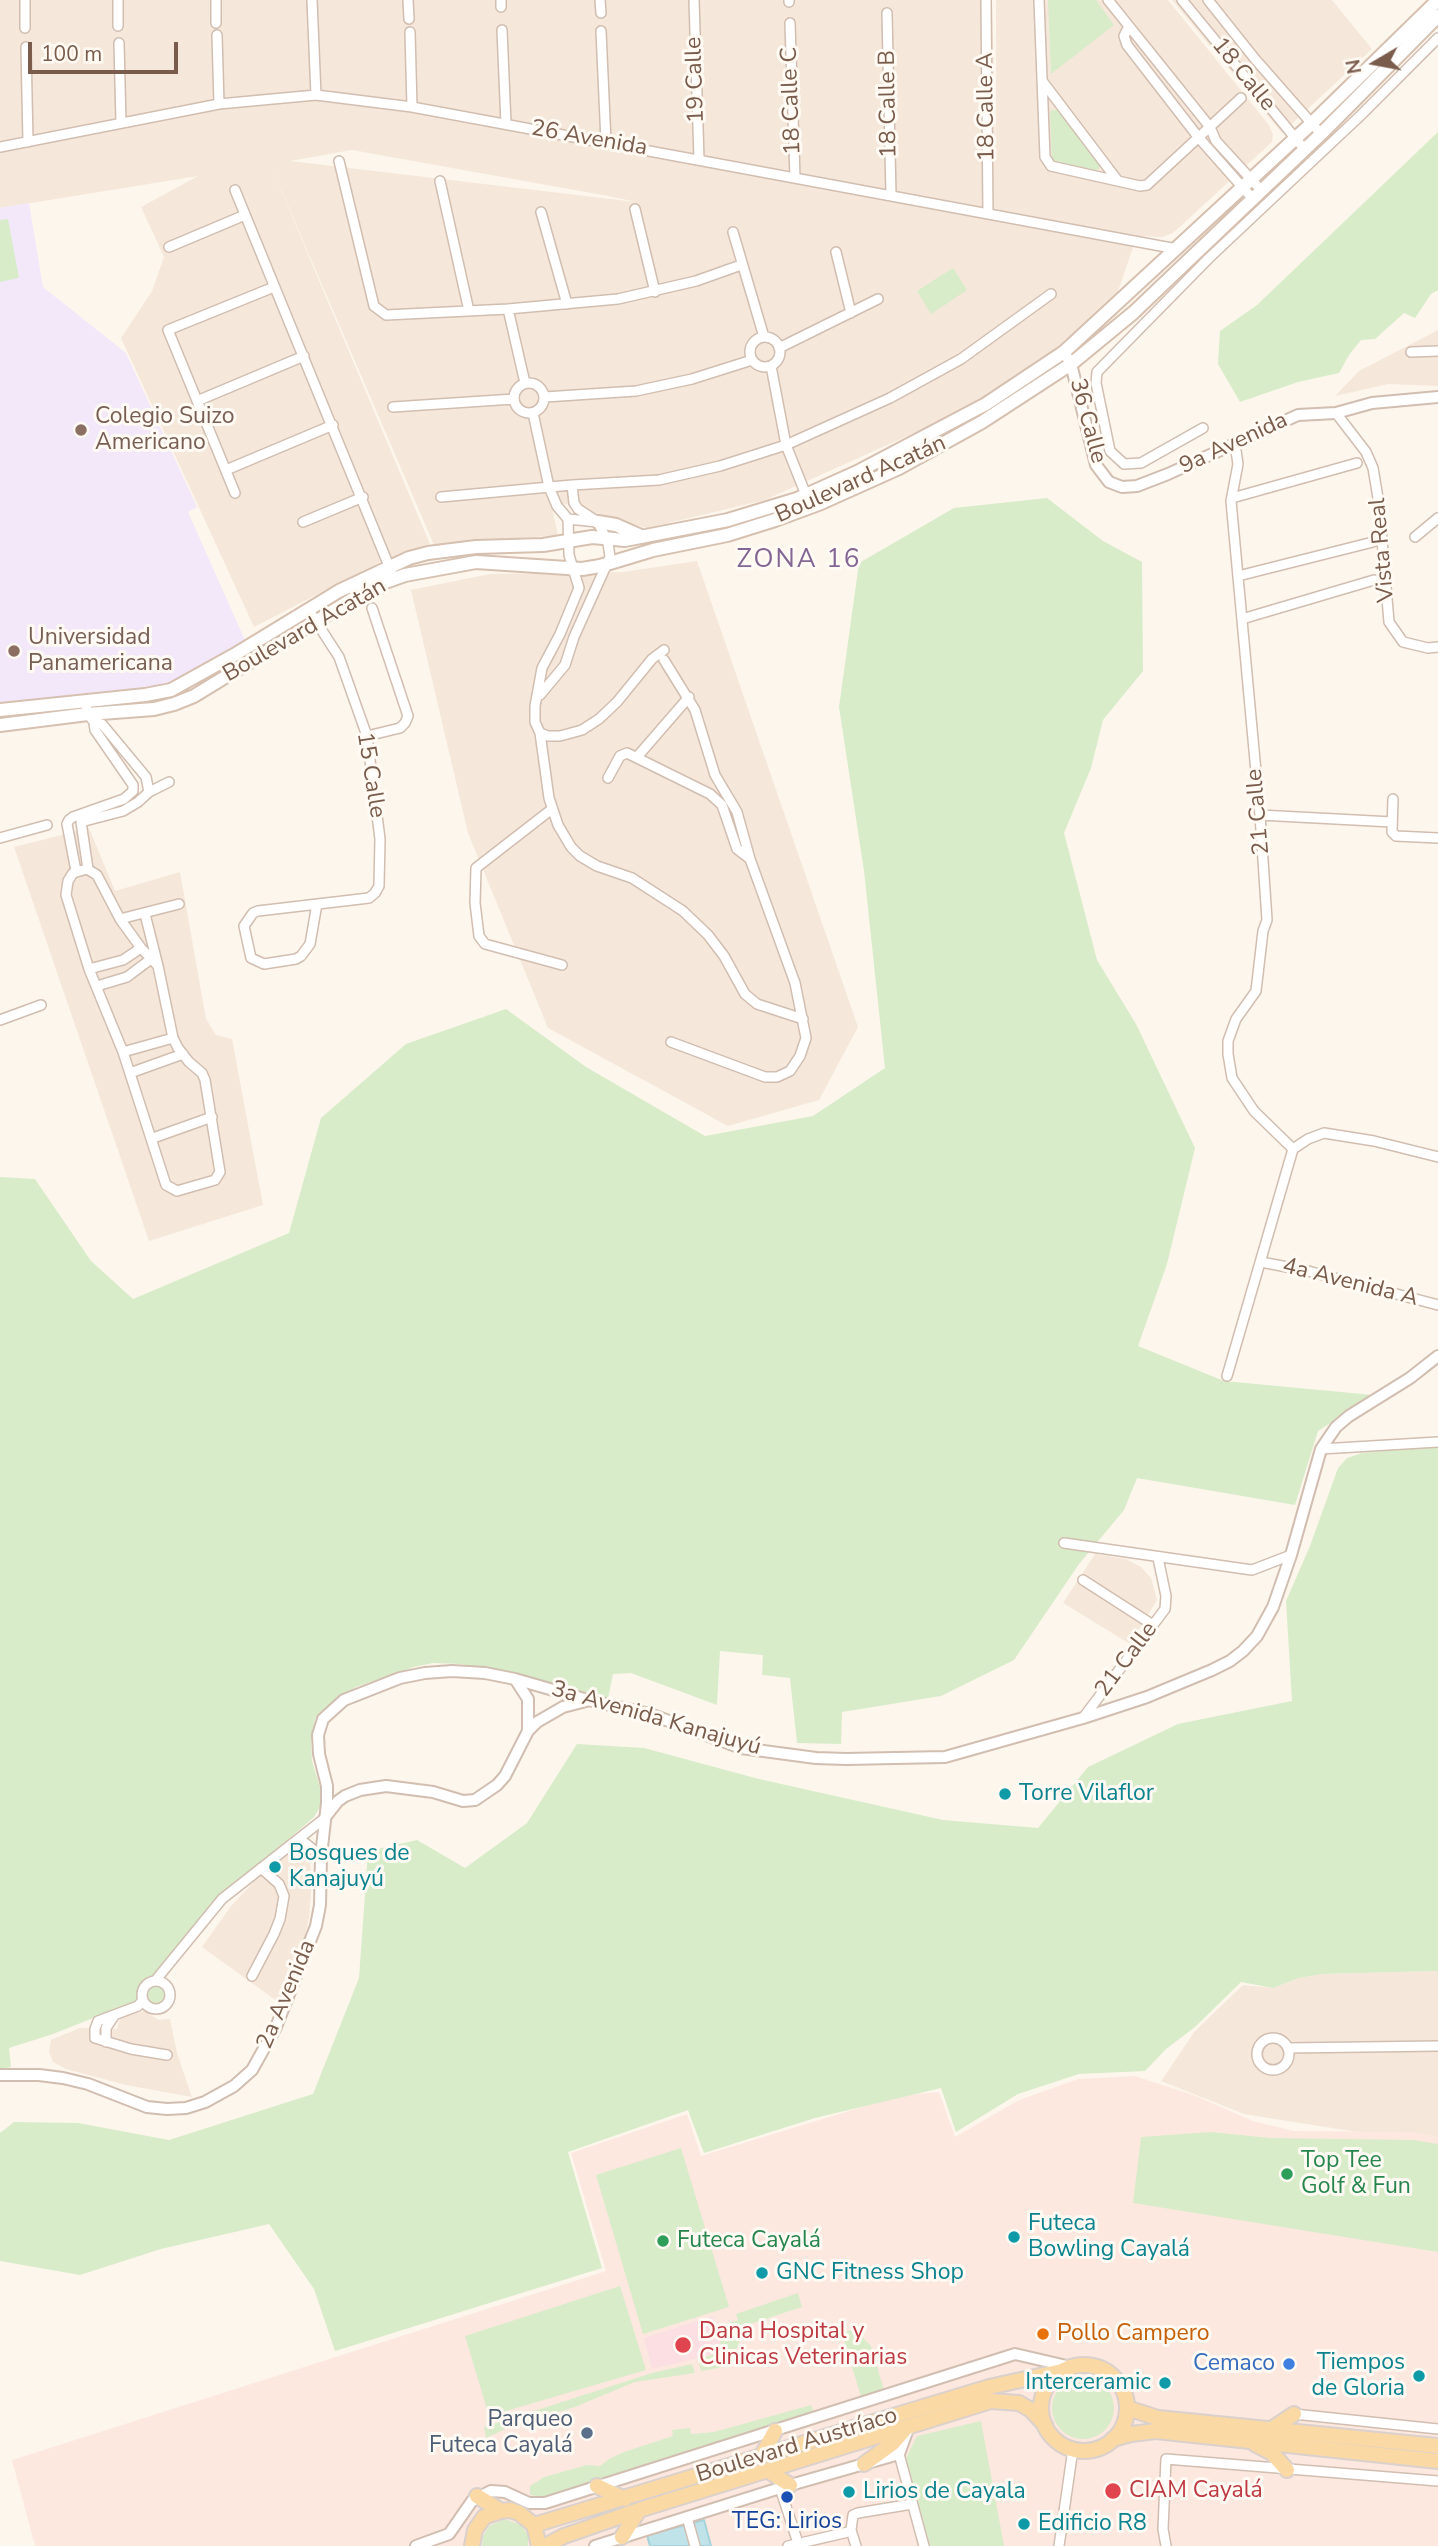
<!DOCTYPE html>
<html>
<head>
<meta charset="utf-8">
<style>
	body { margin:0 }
	#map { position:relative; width:1438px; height:2546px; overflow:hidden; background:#fdf6ec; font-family:"Nunito Sans",sans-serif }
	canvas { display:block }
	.north { position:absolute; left:1340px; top:28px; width:70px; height:70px; -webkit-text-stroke:5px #fffaf3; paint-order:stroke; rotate:260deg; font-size:19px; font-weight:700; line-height:28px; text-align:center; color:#7a5c4d }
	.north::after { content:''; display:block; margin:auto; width:24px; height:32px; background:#7a5c4d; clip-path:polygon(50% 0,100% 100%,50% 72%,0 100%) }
	.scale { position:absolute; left:28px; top:42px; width:150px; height:32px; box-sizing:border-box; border:4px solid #7a5c4d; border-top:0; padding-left:9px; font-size:21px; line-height:24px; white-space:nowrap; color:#7a5c4d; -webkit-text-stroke:5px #fffaf3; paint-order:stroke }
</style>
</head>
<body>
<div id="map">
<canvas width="1438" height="2546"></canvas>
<div class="north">N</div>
<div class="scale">100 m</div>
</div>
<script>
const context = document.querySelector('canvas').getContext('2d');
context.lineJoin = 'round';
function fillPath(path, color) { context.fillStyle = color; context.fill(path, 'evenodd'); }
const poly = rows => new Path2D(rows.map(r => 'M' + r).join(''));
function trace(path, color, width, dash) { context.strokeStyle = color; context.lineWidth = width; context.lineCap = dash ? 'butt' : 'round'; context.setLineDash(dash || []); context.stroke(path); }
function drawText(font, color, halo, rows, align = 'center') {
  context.font = font + ' "Nunito Sans",sans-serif'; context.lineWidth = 6; context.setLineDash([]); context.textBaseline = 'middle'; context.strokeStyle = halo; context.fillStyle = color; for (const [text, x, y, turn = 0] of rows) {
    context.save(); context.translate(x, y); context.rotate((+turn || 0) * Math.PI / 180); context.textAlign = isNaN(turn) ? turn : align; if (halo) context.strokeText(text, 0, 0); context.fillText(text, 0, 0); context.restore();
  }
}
const residential = poly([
	[0,0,992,0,996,148,996,0,1168,0,1269,125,1273,135,1272,142,1173,233,1162,237,1137,236,1117,294,1043,360,956,414,765,500,647,528,592,514,584,506,551,503,558,535,434,545,270,164,430,544,380,562,254,627,121,338,152,291,164,257,141,207,198,176,0,208],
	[352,150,608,196,636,202,290,161],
	[1172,0,1332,0,1372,49,1282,133],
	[1438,330,1438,386,1388,384,1335,396,1359,371],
	[697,561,858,1027,819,1100,728,1126,548,1028,468,833,411,590,490,574,623,572],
	[89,828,115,891,180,872,206,1019,216,1035,232,1039,263,1205,149,1241,14,847],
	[1095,1554,1126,1559,1141,1567,1151,1578,1157,1600,1130,1644,1063,1603],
	[292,1847,300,1849,309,1857,312,1879,309,1918,305,1937,278,2002,202,1947,231,1906,262,1873,268,1879,274,1873,269,1867],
	[1438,1971,1438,2145,1244,2114,1161,2081,1195,2031,1243,1985,1273,1988,1299,1978,1322,1974],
	[144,2011,159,2020,170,2019,177,2053,192,2097,126,2085,66,2069,53,2062,49,2052,51,2040,80,2028,117,2029,121,2016]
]);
const commercial = poly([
	[1135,2076,1196,2096,1253,2121,1294,2131,1412,2132,1438,2137,1438,2546,441,2546,440,2540,420,2546,35,2546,12,2460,606,2271,571,2153,687,2114,701,2156,898,2096,939,2092,955,2137,1019,2100,1078,2079]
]);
const education = poly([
	[29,203,43,287,126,353,197,507,188,512,248,647,168,687,0,707,0,208]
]);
const medical = poly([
	[713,2316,723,2352,652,2369,644,2338]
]);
const green = poly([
	[1048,0,1096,0,1114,25,1051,74],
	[1052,110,1057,110,1099,164,1099,169,1095,170,1052,160,1050,112],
	[1438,132,1438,290,1431,294,1415,318,1404,313,1375,339,1361,340,1349,355,1339,373,1298,382,1240,402,1218,364,1220,331,1257,305],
	[8,219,19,278,0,282,0,220],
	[953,268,967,290,931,314,917,291],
	[1047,498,1103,541,1142,562,1143,671,1103,720,1091,768,1064,833,1097,960,1136,1024,1195,1148,1167,1264,1138,1346,1224,1381,1373,1395,1318,1431,1295,1505,1137,1478,1124,1510,1079,1564,1014,1660,941,1696,842,1712,841,1744,797,1743,790,1678,762,1675,763,1655,720,1651,717,1705,631,1673,613,1674,608,1698,522,1675,461,1664,433,1663,414,1667,356,1687,320,1712,315,1719,311,1742,312,1761,322,1794,320,1807,314,1817,208,1909,136,2001,53,2034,9,2048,11,2067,0,2069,0,1177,35,1179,91,1261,133,1299,289,1233,321,1118,406,1044,506,1009,586,1067,705,1136,813,1116,885,1068,864,871,839,707,859,563,954,508],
	[1438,1445,1438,1971,1322,1974,1299,1978,1273,1988,1241,1982,1195,2027,1166,2049,1145,2071,1079,2074,1018,2094,956,2132,941,2088,815,2118,704,2153,688,2110,568,2152,602,2268,335,2351,314,2289,269,2224,161,2249,80,2275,0,2261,0,2133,14,2122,78,2123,169,2140,313,2094,359,1978,368,1851,417,1840,465,1868,527,1823,577,1744,644,1748,759,1779,943,1820,1038,1828,1088,1767,1178,1724,1292,1701,1286,1601,1310,1546,1338,1468,1347,1458,1362,1453],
	'145 1996a11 11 0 1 1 22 0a11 11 0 1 1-22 0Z',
	[1211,2132,1270,2138,1413,2140,1438,2144,1438,2252,1133,2203,1141,2137],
	[681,2148,729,2307,643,2334,596,2175],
	[620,2286,646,2370,489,2416,465,2336],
	[798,2293,802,2307,750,2324,746,2326,729,2366,701,2371,699,2363,704,2357,723,2352,716,2327,738,2320,736,2314],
	[860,2327,863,2338,871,2346,884,2390,861,2397,842,2333],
	[692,2364,695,2373,635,2382,575,2407,514,2425,486,2438,484,2427,652,2373],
	'1052 2408a31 31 0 1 1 62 0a31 31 0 1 1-62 0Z',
	[811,2405,814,2412,544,2497,530,2495,530,2486,544,2477,587,2465,600,2466,609,2459,624,2452,673,2436,672,2430,690,2428,691,2434,714,2432],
	[981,2421,1004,2546,927,2546,906,2458,917,2436],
	[505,2519,521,2525,528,2535,528,2546,482,2546,483,2536,489,2526]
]);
const water = poly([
	[704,2520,711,2546,650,2546,647,2535,704,2520]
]);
const minor = poly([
	[25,0,25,28],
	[118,0,118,26],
	[216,0,216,23],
	[312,0,316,95],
	[408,0,409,19],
	[501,0,501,7],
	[600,0,601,13],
	[694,0,699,159],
	[789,0,789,2],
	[986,0,988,214],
	[1039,0,1045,157,1051,166,1140,186,1147,185,1241,98],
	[1108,0,1210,127,1216,141,1261,190],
	[1182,0,1305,150],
	[1208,0,1255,59,1321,134],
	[887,13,891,196],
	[790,23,795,178],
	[1129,26,1124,36,1127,45,1199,138,1252,198],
	[502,30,506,124],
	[601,31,606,142],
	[410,32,412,107],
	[217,35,219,104],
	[119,43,121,123],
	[26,47,28,142],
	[1043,82,1118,181],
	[0,147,219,104,316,95,412,107,1177,249],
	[339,161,374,306,386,315,508,309,618,299,696,281,741,265],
	[440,181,469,311],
	[235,190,391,571],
	[635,209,655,292],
	[541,212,567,304],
	[733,232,764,337],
	[169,247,245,215],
	[836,252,851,313],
	[508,309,525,383],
	'750 352a15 15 0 1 1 30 0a15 15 0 1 1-30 0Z',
	[779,348,878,299],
	[1411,352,1438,351],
	[771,366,786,445,806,495],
	'514 398a15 15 0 1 1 30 0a15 15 0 1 1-30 0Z',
	[545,397,636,391,692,379,752,360],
	[197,401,304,356],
	[393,407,514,399],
	[533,413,549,487,557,506,568,519,569,555,579,588,560,634,542,668,535,706,535,722,540,733,549,798,558,825,571,847,580,856,597,866,632,878,683,911,708,935,724,956,745,994,757,1004,803,1019],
	[1336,413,1366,452,1373,468,1379,504,1389,622,1403,642,1428,648,1438,647],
	[1203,428,1141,463,1124,464,1110,451,1096,383,1097,372,1209,258,1360,116,1438,38],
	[1235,444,1238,464,1231,501,1260,815,1267,920,1263,931,1256,991,1236,1019,1228,1041,1228,1054,1232,1078,1254,1111,1293,1149],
	[226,470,333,425],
	[235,493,168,330,274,287],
	[441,497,572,485,659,480,720,466,786,445,890,398,961,359,1051,294],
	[1232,498,1357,463],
	[568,519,597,522],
	[303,522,363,497],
	[1415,537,1438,518],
	[1238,576,1373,542],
	[308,609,339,657,367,736,380,839,379,886,375,893,369,898,258,911,253,913,244,926,251,958,264,964,296,959,301,956,310,944,317,904],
	[1242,619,1374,580],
	[664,660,695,710,715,775,737,812,750,859,795,983,806,1038,800,1056,790,1071,777,1077,765,1077,671,1042],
	[540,695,565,665,574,637,610,557,608,543,598,522,578,509,574,503,572,485],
	[94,722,102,724,146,777,149,792],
	[540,733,548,736,560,736,582,730,599,719,617,702,652,659,664,650],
	[367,736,400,728,405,723,408,716,372,608],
	[637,757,689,697],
	[608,778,620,756,627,753,710,794,722,805,737,849,750,859],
	[1393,799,1392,832,1396,836,1438,838],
	[552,809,476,868,475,903,479,936,485,944,562,965],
	[1260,815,1392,822],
	[0,838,47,825],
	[88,869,81,822,123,811,138,802,149,792,169,782],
	[76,871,67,824,69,820,73,817,124,799,133,791,133,785,95,730,94,722,88,714,85,701],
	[145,914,158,966,173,1038,178,1048,189,1062,202,1073,205,1080,220,1172,215,1180,177,1191,166,1185,123,1052,89,969,66,895,68,881,73,873,87,869,97,875,120,919,141,948,158,966],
	[120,919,179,904],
	[89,969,123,960,141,948],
	[97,986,127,977,151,959],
	[0,1020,41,1005],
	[123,1052,173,1038],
	[130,1073,183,1054],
	[153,1138,212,1117],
	[1261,1262,1308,1271,1438,1305],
	[1227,1376,1293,1149,1308,1139,1324,1133,1374,1141,1438,1157],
	[1321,1449,1438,1442],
	[1064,1543,1252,1570,1291,1555],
	[1083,1580,1153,1625],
	[1083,1718,1165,1609,1166,1596,1158,1558],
	[293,1843,305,1843,321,1856],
	[252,1976,274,1934,280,1919,284,1896,279,1884,261,1868],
	[155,1981,222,1899,325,1818],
	'142 1995a14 14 0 1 1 28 0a14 14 0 1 1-28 0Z',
	[143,2000,138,2006,98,2021,95,2029,95,2038,131,2049,167,2055],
	'1257 2054a16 16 0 1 1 32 0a16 16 0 1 1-32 0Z',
	[106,2042,106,2028,114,2016],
	[1288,2048,1438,2046],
	[1294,2414,1438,2429],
	[899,2454,924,2546],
	[780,2488,799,2546],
	[687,2517,695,2546],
	[851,2530,856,2546],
	[788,2546,848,2532,851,2530,853,2515,858,2513,912,2504],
	[1059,2546,1073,2449],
	[1166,2546,1163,2529,1166,2459,1438,2481]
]);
const tertiary = poly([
	[1064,352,1071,364,1096,465,1109,482,1122,487,1137,486,1168,474,1298,415,1336,413,1372,403,1438,397],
	[515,1679,528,1699,528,1731],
	[327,1815,338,1801,345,1796,360,1790,386,1786,433,1792,463,1801,475,1800,497,1785,505,1776,528,1731,537,1722,563,1707,586,1701],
	[0,2075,39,2075,63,2078,88,2084,147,2107,167,2109,186,2108,205,2102,234,2086,252,2070,276,2027,316,1926,320,1905,321,1856,327,1803,327,1786,319,1754,318,1735,323,1719,344,1700,400,1678,425,1673,452,1671,485,1673,515,1679,588,1700,650,1714,741,1748,816,1758,846,1759,945,1757,1083,1718,1147,1697,1212,1670,1230,1661,1243,1651,1257,1636,1273,1607,1291,1555,1321,1449,1336,1427,1349,1416,1410,1378,1438,1356],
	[416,2546,449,2534,472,2501,491,2491,505,2492,529,2503,545,2503,1015,2354,1071,2367],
	[595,2546,780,2488,899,2454,908,2429]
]);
const secondary = poly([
	[598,522,616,525,641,536],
	[0,710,145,695,171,690,234,655,339,591,409,558,428,553,476,547,543,545,592,537,625,540,728,520,797,499,857,472,986,404,1064,352,1311,124,1438,0],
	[0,725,88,714,154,709,174,704,194,696,374,586,405,575,476,562,582,569,600,566,653,550,727,535,775,520,821,503,899,468,982,422,1071,364,1133,313,1321,134,1438,16]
]);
const primary = poly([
	'1041 2408a43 43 0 1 1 86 0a43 43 0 1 1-86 0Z',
	[1127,2408,1158,2418,1438,2446],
	[1270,2430,1294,2414],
	[1113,2439,1131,2434,1156,2431,1438,2461],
	[1255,2444,1272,2453,1287,2470],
	[761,2457,775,2431],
	[864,2464,893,2443,907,2427],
	[767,2470,790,2485],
	[597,2486,625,2499],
	[477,2496,501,2511],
	[534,2525,989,2387,1062,2371],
	[622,2537,639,2510],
	[472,2546,475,2530,484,2517,501,2511,510,2510,519,2513,534,2525,539,2546],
	[545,2546,564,2536,639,2510,991,2401,1019,2403,1031,2410,1045,2425]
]);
const markers = [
	[81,430,7,"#8d6e63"],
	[14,651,7,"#8d6e63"],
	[1005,1794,7,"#0f9aa8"],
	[275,1867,7,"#0f9aa8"],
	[1287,2174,7,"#2e9e5b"],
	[1014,2237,7,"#0f9aa8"],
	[663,2241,7,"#2e9e5b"],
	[762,2273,7,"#0f9aa8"],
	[1043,2334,7,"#e8710a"],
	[683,2345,9,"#e0444e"],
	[1289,2364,7,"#3f7fe0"],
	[1419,2376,7,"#0f9aa8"],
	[1165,2383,7,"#0f9aa8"],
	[587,2433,7,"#5c6f8a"],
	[1113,2491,9,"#e0444e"],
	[849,2492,7,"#0f9aa8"],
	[787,2497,7,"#1a4fb4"],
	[1024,2524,7,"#0f9aa8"]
];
const streetNames = [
	["18 Calle",1243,75,51],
	["19 Calle",696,80,-92],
	["18 Calle C",792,101,-92],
	["18 Calle B",889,104,-91],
	["18 Calle A",987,107,-91],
	["26 Avenida",589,139,10],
	["36 Calle",1087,421,75],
	["9a Avenida",1234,444,-25],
	["Boulevard Acatán",861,480,-24],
	["Vista Real",1383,550,-95],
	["Boulevard Acatán",305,631,-30],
	["15 Calle",370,775,81],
	["21 Calle",1259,812,-95],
	["4a Avenida A",1350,1283,14],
	["21 Calle",1127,1660,-53],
	["3a Avenida Kanajuyú",656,1719,16],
	["2a Avenida",287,1995,-67],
	["Boulevard Austríaco",797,2446,-17]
];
const educationNames = [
	["Colegio Suizo",95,417],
	["Americano",95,443],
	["Universidad",28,638],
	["Panamericana",28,664]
];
const cultureNames = [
	["Torre Vilaflor",1019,1794],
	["Bosques de",289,1854],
	["Kanajuyú",289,1880],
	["Futeca",1028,2224],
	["Bowling Cayalá",1028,2250],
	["GNC Fitness Shop",776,2273],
	["Tiempos",1405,2363,"right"],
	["de Gloria",1405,2389,"right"],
	["Interceramic",1151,2383,"right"],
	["Lirios de Cayala",863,2492],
	["Edificio R8",1038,2524]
];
const leisureNames = [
	["Top Tee",1301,2161],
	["Golf & Fun",1301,2187],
	["Futeca Cayalá",677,2241]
];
const healthNames = [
	["Dana Hospital y",699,2332],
	["Clinicas Veterinarias",699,2358],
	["CIAM Cayalá",1129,2491]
];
const foodNames = [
	["Pollo Campero",1057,2334]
];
const shopNames = [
	["Cemaco",1275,2364]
];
const serviceNames = [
	["Parqueo",573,2420],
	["Futeca Cayalá",573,2446]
];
const transitNames = [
	["TEG: Lirios",787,2522]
];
const quarterNames = [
	["ZONA 16",799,561]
];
fillPath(residential, '#f5e8da');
fillPath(commercial, '#fde8e0');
fillPath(education, '#f3e8fa');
fillPath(medical, '#fbdfe3');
fillPath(green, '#d8ecc9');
fillPath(water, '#bfe3e8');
trace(water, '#a5d3da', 2);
trace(minor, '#d1beb0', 12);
trace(tertiary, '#d1beb0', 14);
trace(secondary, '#d6c0b0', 16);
trace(primary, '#dad1cd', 18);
trace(minor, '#fff', 9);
trace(tertiary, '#fff', 10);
trace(secondary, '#fff', 12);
trace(primary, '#fbd9a5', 14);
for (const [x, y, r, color] of markers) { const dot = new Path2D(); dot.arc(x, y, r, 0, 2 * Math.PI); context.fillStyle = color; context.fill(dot); trace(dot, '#fffaf3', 2.5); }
drawText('23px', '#7a5c4d', '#fffaf3', streetNames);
drawText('23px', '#785e54', '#fffaf3', educationNames, 'left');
drawText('23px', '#0d838f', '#fffaf3', cultureNames, 'left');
drawText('23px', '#27864d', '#fffaf3', leisureNames, 'left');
drawText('23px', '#be3a42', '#fffaf3', healthNames, 'left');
drawText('23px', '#c56008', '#fffaf3', foodNames, 'left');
drawText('23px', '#366cbe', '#fffaf3', shopNames, 'right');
drawText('23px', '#4e5e75', '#fffaf3', serviceNames, 'right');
drawText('23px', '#164399', '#fffaf3', transitNames);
context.letterSpacing = '2px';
drawText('26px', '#846695', '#fffaf3', quarterNames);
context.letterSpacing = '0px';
</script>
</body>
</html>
